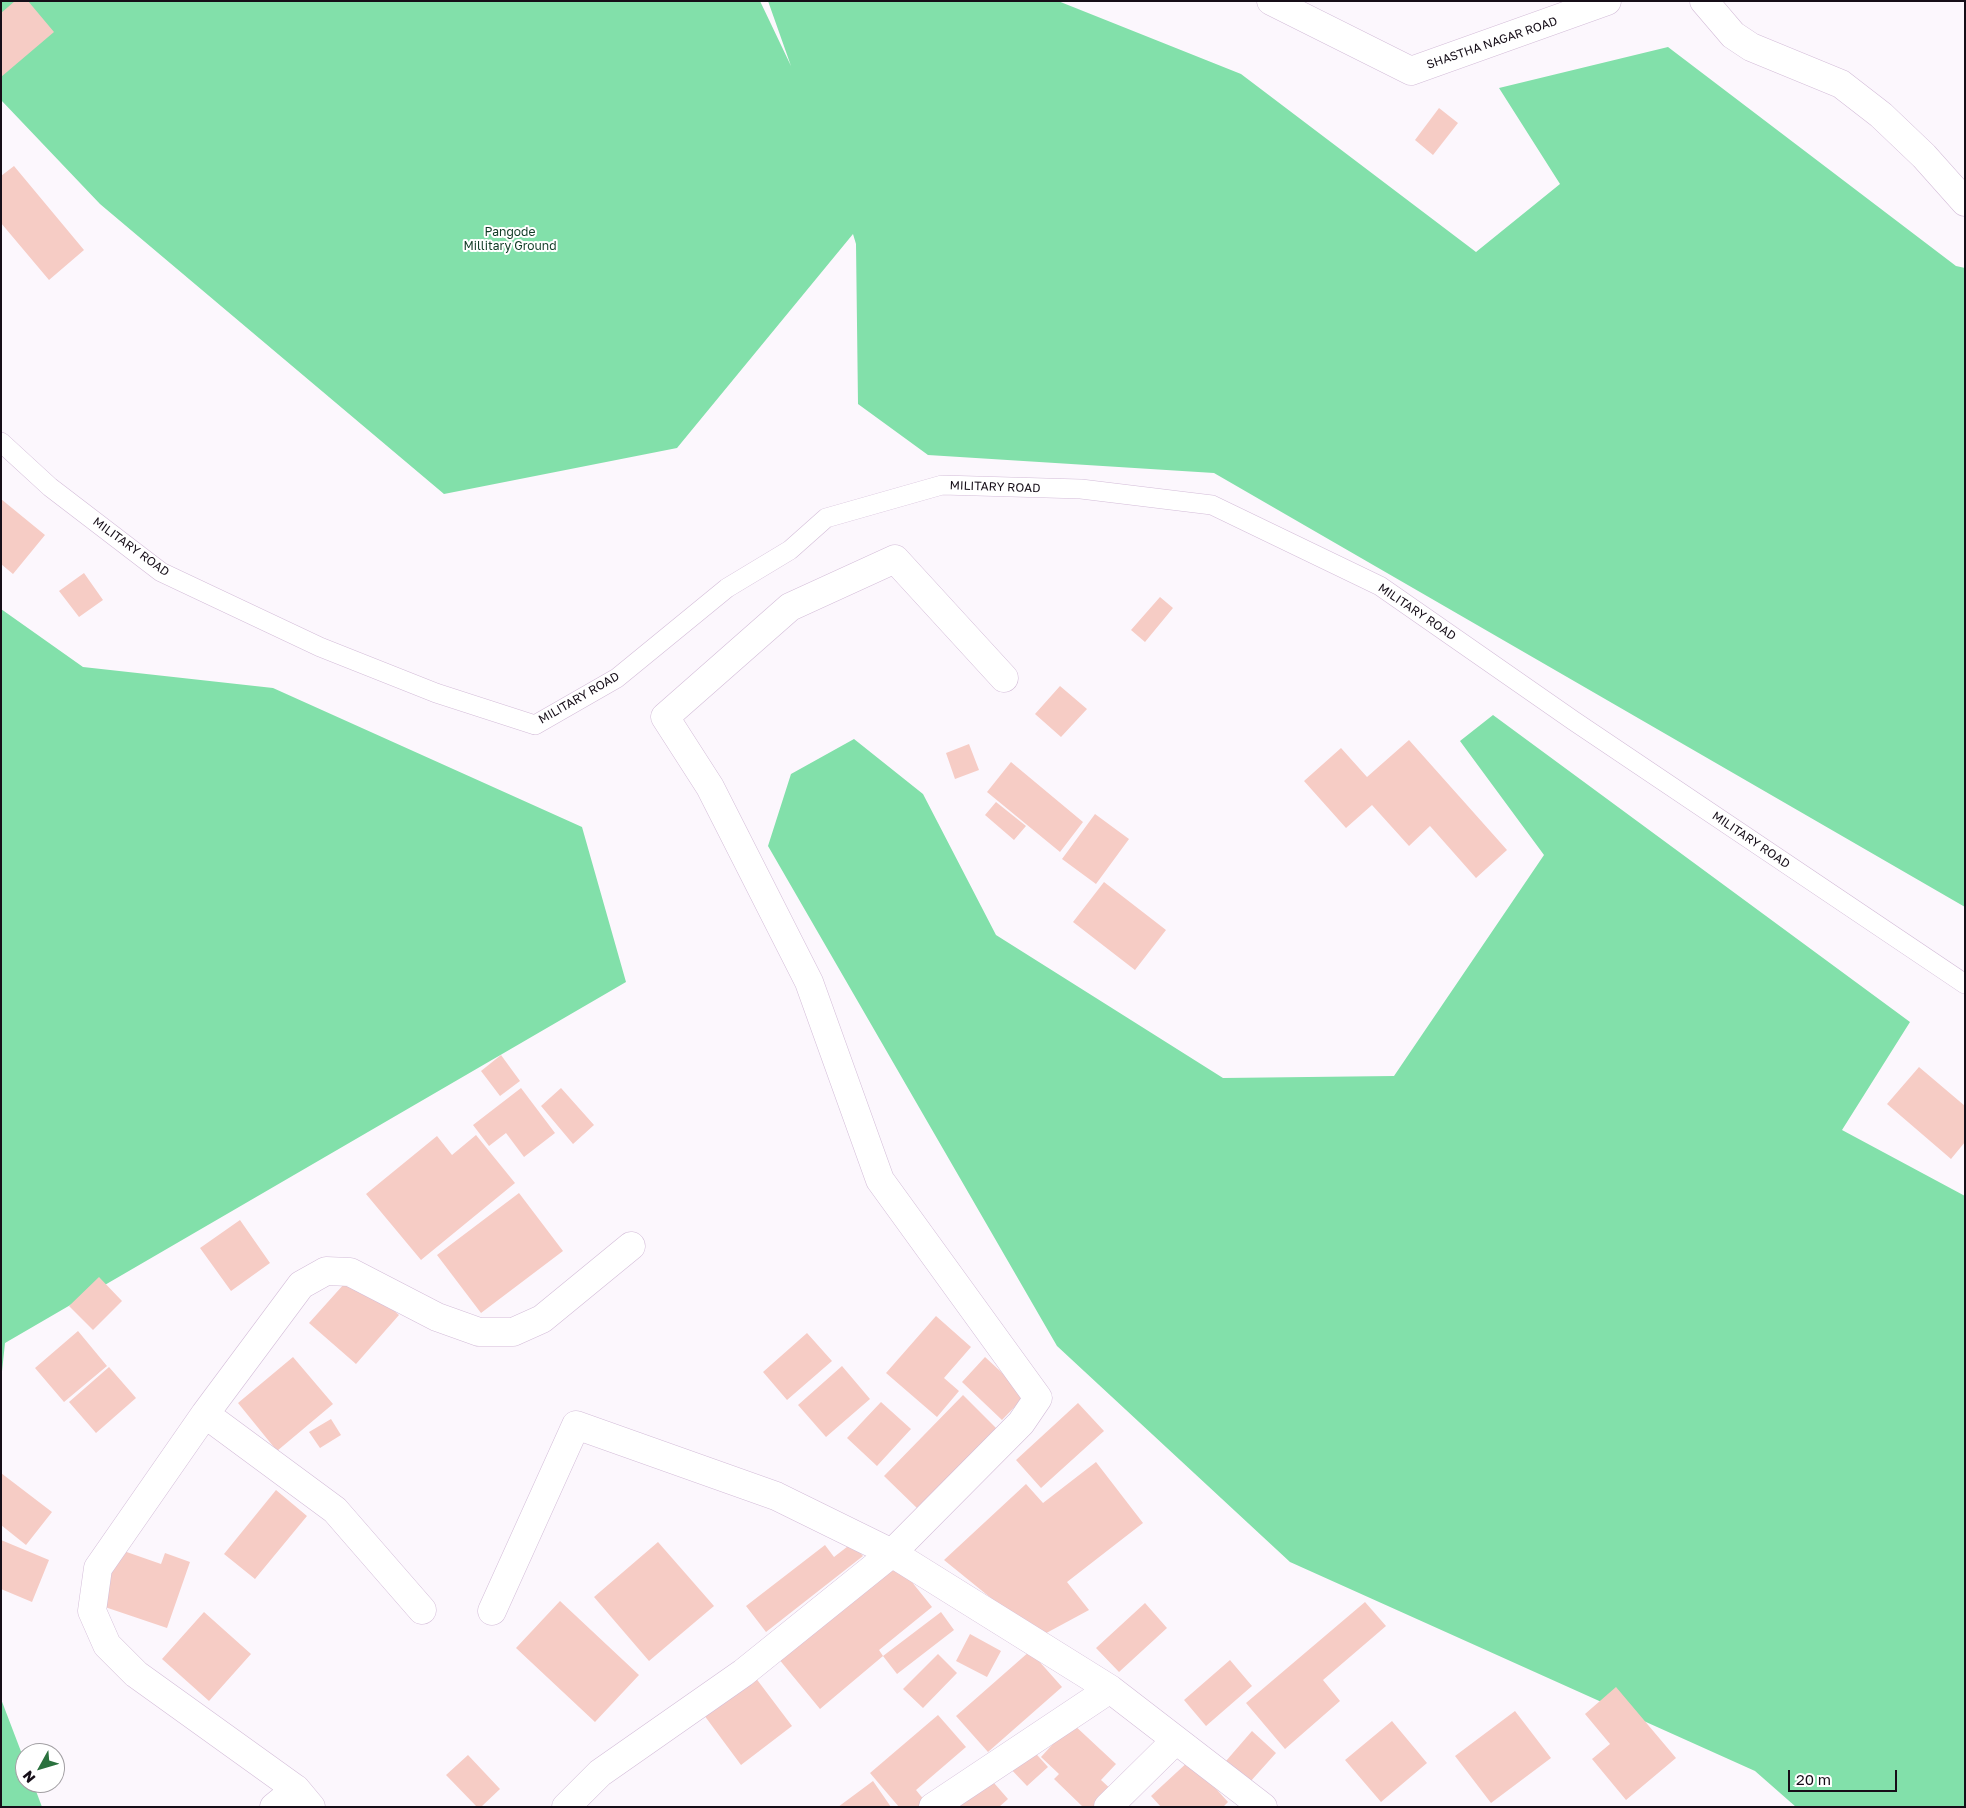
<!DOCTYPE html>
<html>
<head>
<meta charset="utf-8">
<style>
	body { margin:0 }
	#map { position:relative; width:1966px; height:1808px; overflow:hidden; background:#fcf7fd; font-family:"Golos Text",sans-serif }
	canvas { display:block }
	.frame { position:absolute; inset:0; border:2px solid #160e18; pointer-events:none }
	.north { position:absolute; left:15px; top:1743px; width:50px; height:50px; box-sizing:border-box; background:#fff; border:1px solid #a29fa3; border-radius:50%; rotate:231deg; font-size:14px; font-weight:700; line-height:20px; text-align:center; color:#160e18 }
	.north::after { content:''; display:block; margin:auto; width:18px; height:22px; background:#2a713e; clip-path:polygon(50% 0,100% 100%,50% 72%,0 100%) }
	.scale { position:absolute; left:1788px; top:1770px; width:109px; height:22px; box-sizing:border-box; border:2px solid #160e18; border-top:0; padding-left:6px; font-size:15px; line-height:18px; white-space:nowrap; color:#160e18; -webkit-text-stroke:4px #fff; paint-order:stroke }
</style>
</head>
<body>
<div id="map">
<canvas width="1966" height="1808"></canvas>
<div class="frame"></div>
<div class="north">N</div>
<div class="scale">20 m</div>
</div>
<script>
const context = document.querySelector('canvas').getContext('2d');
context.lineJoin = 'round';
function fillPath(path, color) { context.fillStyle = color; context.fill(path, 'evenodd'); }
const poly = rows => new Path2D(rows.map(r => 'M' + r).join(''));
function trace(path, color, width, dash) { context.strokeStyle = color; context.lineWidth = width; context.lineCap = dash ? 'butt' : 'round'; context.setLineDash(dash || []); context.stroke(path); }
function drawText(font, color, halo, rows, align = 'center') {
  context.font = font + ' "Golos Text",sans-serif'; context.lineWidth = 4; context.setLineDash([]); context.textBaseline = 'middle'; context.strokeStyle = halo; context.fillStyle = color; for (const [text, x, y, turn = 0] of rows) {
    context.save(); context.translate(x, y); context.rotate((+turn || 0) * Math.PI / 180); context.textAlign = isNaN(turn) ? turn : align; if (halo) context.strokeText(text, 0, 0); context.fillText(text, 0, 0); context.restore();
  }
}
const green = poly([
	[1,1,760,1,791,66,768,1,1058,1,1241,74,1476,252,1560,184,1499,88,1668,47,1956,266,1965,268,1965,907,1214,473,928,455,858,404,856,244,853,234,677,448,444,494,100,204,1,100],
	[1,609,83,667,273,688,582,827,626,982,5,1343,1,1381],
	[1493,715,1910,1022,1842,1130,1965,1196,1965,1807,1796,1807,1755,1771,1290,1562,1057,1346,768,846,791,774,854,739,923,794,996,935,1223,1078,1394,1076,1544,855,1460,741],
	[1,1699,25,1762,25,1783,33,1783,42,1807,1,1807]
]);
const building = poly([
	[15,1,28,1,54,32,1,77,1,13],
	[1439,108,1458,123,1433,155,1415,140],
	[14,166,84,250,49,280,1,223,1,176],
	[1,499,45,535,13,574,1,564],
	[84,573,103,600,79,617,59,591],
	[1160,597,1173,608,1145,642,1131,630],
	[1060,686,1087,709,1061,737,1035,714],
	[1409,740,1507,850,1476,878,1430,826,1409,846,1372,805,1346,828,1304,781,1341,748,1367,777],
	[969,744,979,770,955,779,946,753],
	[1011,762,1083,822,1060,852,987,792],
	[996,802,1026,826,1014,840,985,815],
	[1095,814,1129,839,1096,884,1062,859],
	[1104,882,1166,930,1135,970,1073,922],
	[501,1055,520,1081,500,1096,481,1071],
	[1919,1067,1965,1106,1965,1142,1951,1159,1887,1104],
	[521,1088,555,1133,524,1157,506,1133,489,1146,473,1125],
	[561,1088,594,1125,573,1144,541,1106],
	[476,1135,515,1183,421,1260,366,1194,437,1136,452,1155],
	[519,1193,563,1251,481,1313,437,1255],
	[240,1220,270,1263,231,1291,200,1248],
	[353,1274,399,1315,356,1364,309,1323],
	[99,1277,122,1301,93,1330,69,1306],
	[936,1316,971,1347,944,1378,959,1391,937,1417,886,1373],
	[78,1331,107,1366,64,1402,35,1368],
	[807,1333,832,1361,787,1400,763,1372],
	[293,1357,333,1404,277,1451,238,1403],
	[985,1357,1026,1395,1002,1420,962,1382],
	[842,1366,870,1399,826,1437,798,1405],
	[109,1367,136,1398,96,1433,69,1402],
	[963,1395,999,1431,920,1511,884,1476],
	[881,1402,911,1429,877,1466,847,1438],
	[1078,1403,1104,1431,1041,1488,1016,1460],
	[331,1419,341,1435,320,1448,309,1432],
	[1096,1462,1143,1523,1067,1582,1089,1610,1039,1637,944,1560,1026,1484,1043,1503],
	[1,1473,52,1512,26,1545,1,1525],
	[276,1490,307,1516,255,1579,224,1554],
	[1,1540,49,1560,32,1602,1,1589],
	[658,1542,714,1606,649,1661,594,1597],
	[852,1543,863,1556,766,1632,746,1606,825,1545,834,1557],
	[118,1549,161,1564,165,1553,190,1562,167,1628,99,1605],
	[895,1561,932,1607,879,1650,883,1656,941,1612,954,1630,897,1674,883,1656,820,1709,778,1658],
	[560,1601,639,1675,595,1722,516,1648],
	[1365,1602,1386,1626,1323,1680,1340,1701,1285,1749,1246,1703],
	[1145,1603,1167,1628,1119,1672,1096,1648],
	[204,1612,251,1654,209,1701,162,1659],
	[970,1634,1001,1651,987,1677,956,1661],
	[1030,1651,1062,1687,988,1752,956,1716],
	[938,1654,957,1673,923,1708,903,1689],
	[1230,1660,1252,1686,1206,1726,1184,1700],
	[752,1673,792,1726,741,1765,701,1711],
	[1616,1687,1676,1758,1626,1800,1592,1759,1610,1744,1585,1714],
	[1515,1711,1551,1758,1491,1803,1455,1756],
	[938,1715,966,1747,916,1790,925,1801,918,1807,899,1807,870,1773],
	[1392,1721,1427,1763,1381,1802,1345,1760],
	[1072,1723,1116,1764,1101,1780,1114,1792,1100,1807,1083,1807,1054,1779,1059,1774,1041,1757],
	[1252,1731,1276,1753,1250,1782,1226,1761],
	[1029,1746,1048,1767,1027,1786,1007,1765],
	[468,1755,500,1789,481,1807,477,1807,446,1775],
	[1190,1760,1228,1802,1223,1807,1161,1807,1151,1796],
	[981,1768,1008,1799,999,1807,938,1807],
	[873,1781,891,1807,838,1807]
]);
const service = poly([
	[1,442,50,487,161,572,320,647,436,693,535,725,617,678,727,588,790,550,826,518,942,485,1081,489,1212,505,1380,586,1574,721,1965,984]
]);
const minor = poly([
	[1271,1,1411,71,1607,1],
	[1704,1,1733,35,1751,47,1841,84,1881,115,1924,156,1965,202],
	[205,1414,335,1510,422,1610],
	[492,1611,576,1425,776,1496,892,1553,1021,1423,1038,1398,880,1180,809,982,710,787,665,717,790,607,895,559,1004,678],
	[274,1807,296,1789],
	[311,1807,296,1789,136,1674,107,1645,92,1611,98,1568,205,1414,301,1285,326,1271,350,1272,437,1317,479,1332,513,1332,542,1319,631,1246],
	[566,1807,600,1773,743,1673,892,1553,1110,1689,1263,1807],
	[933,1807,1110,1689],
	[1108,1807,1175,1741]
]);
const streetNames = [
	["SHASTHA NAGAR ROAD",1492,43,-19],
	["MILITARY ROAD",995,487,2],
	["MILITARY ROAD",131,547,36],
	["MILITARY ROAD",1417,612,34],
	["MILITARY ROAD",579,698,-30],
	["MILITARY ROAD",1751,840,34]
];
const parkNames = [
	["Pangode",510,232],
	["Millitary Ground",510,246]
];
fillPath(green, '#82e0aa');
fillPath(building, '#f6ccc5');
trace(service, '#d3bcd8', 20);
trace(minor, '#d3bcd8', 29);
trace(service, '#fff', 19);
trace(minor, '#fff', 28);
drawText('12px', '#160e18', '#fff', streetNames);
drawText('12px', '#103a25', '#fff', parkNames);
</script>
</body>
</html>
